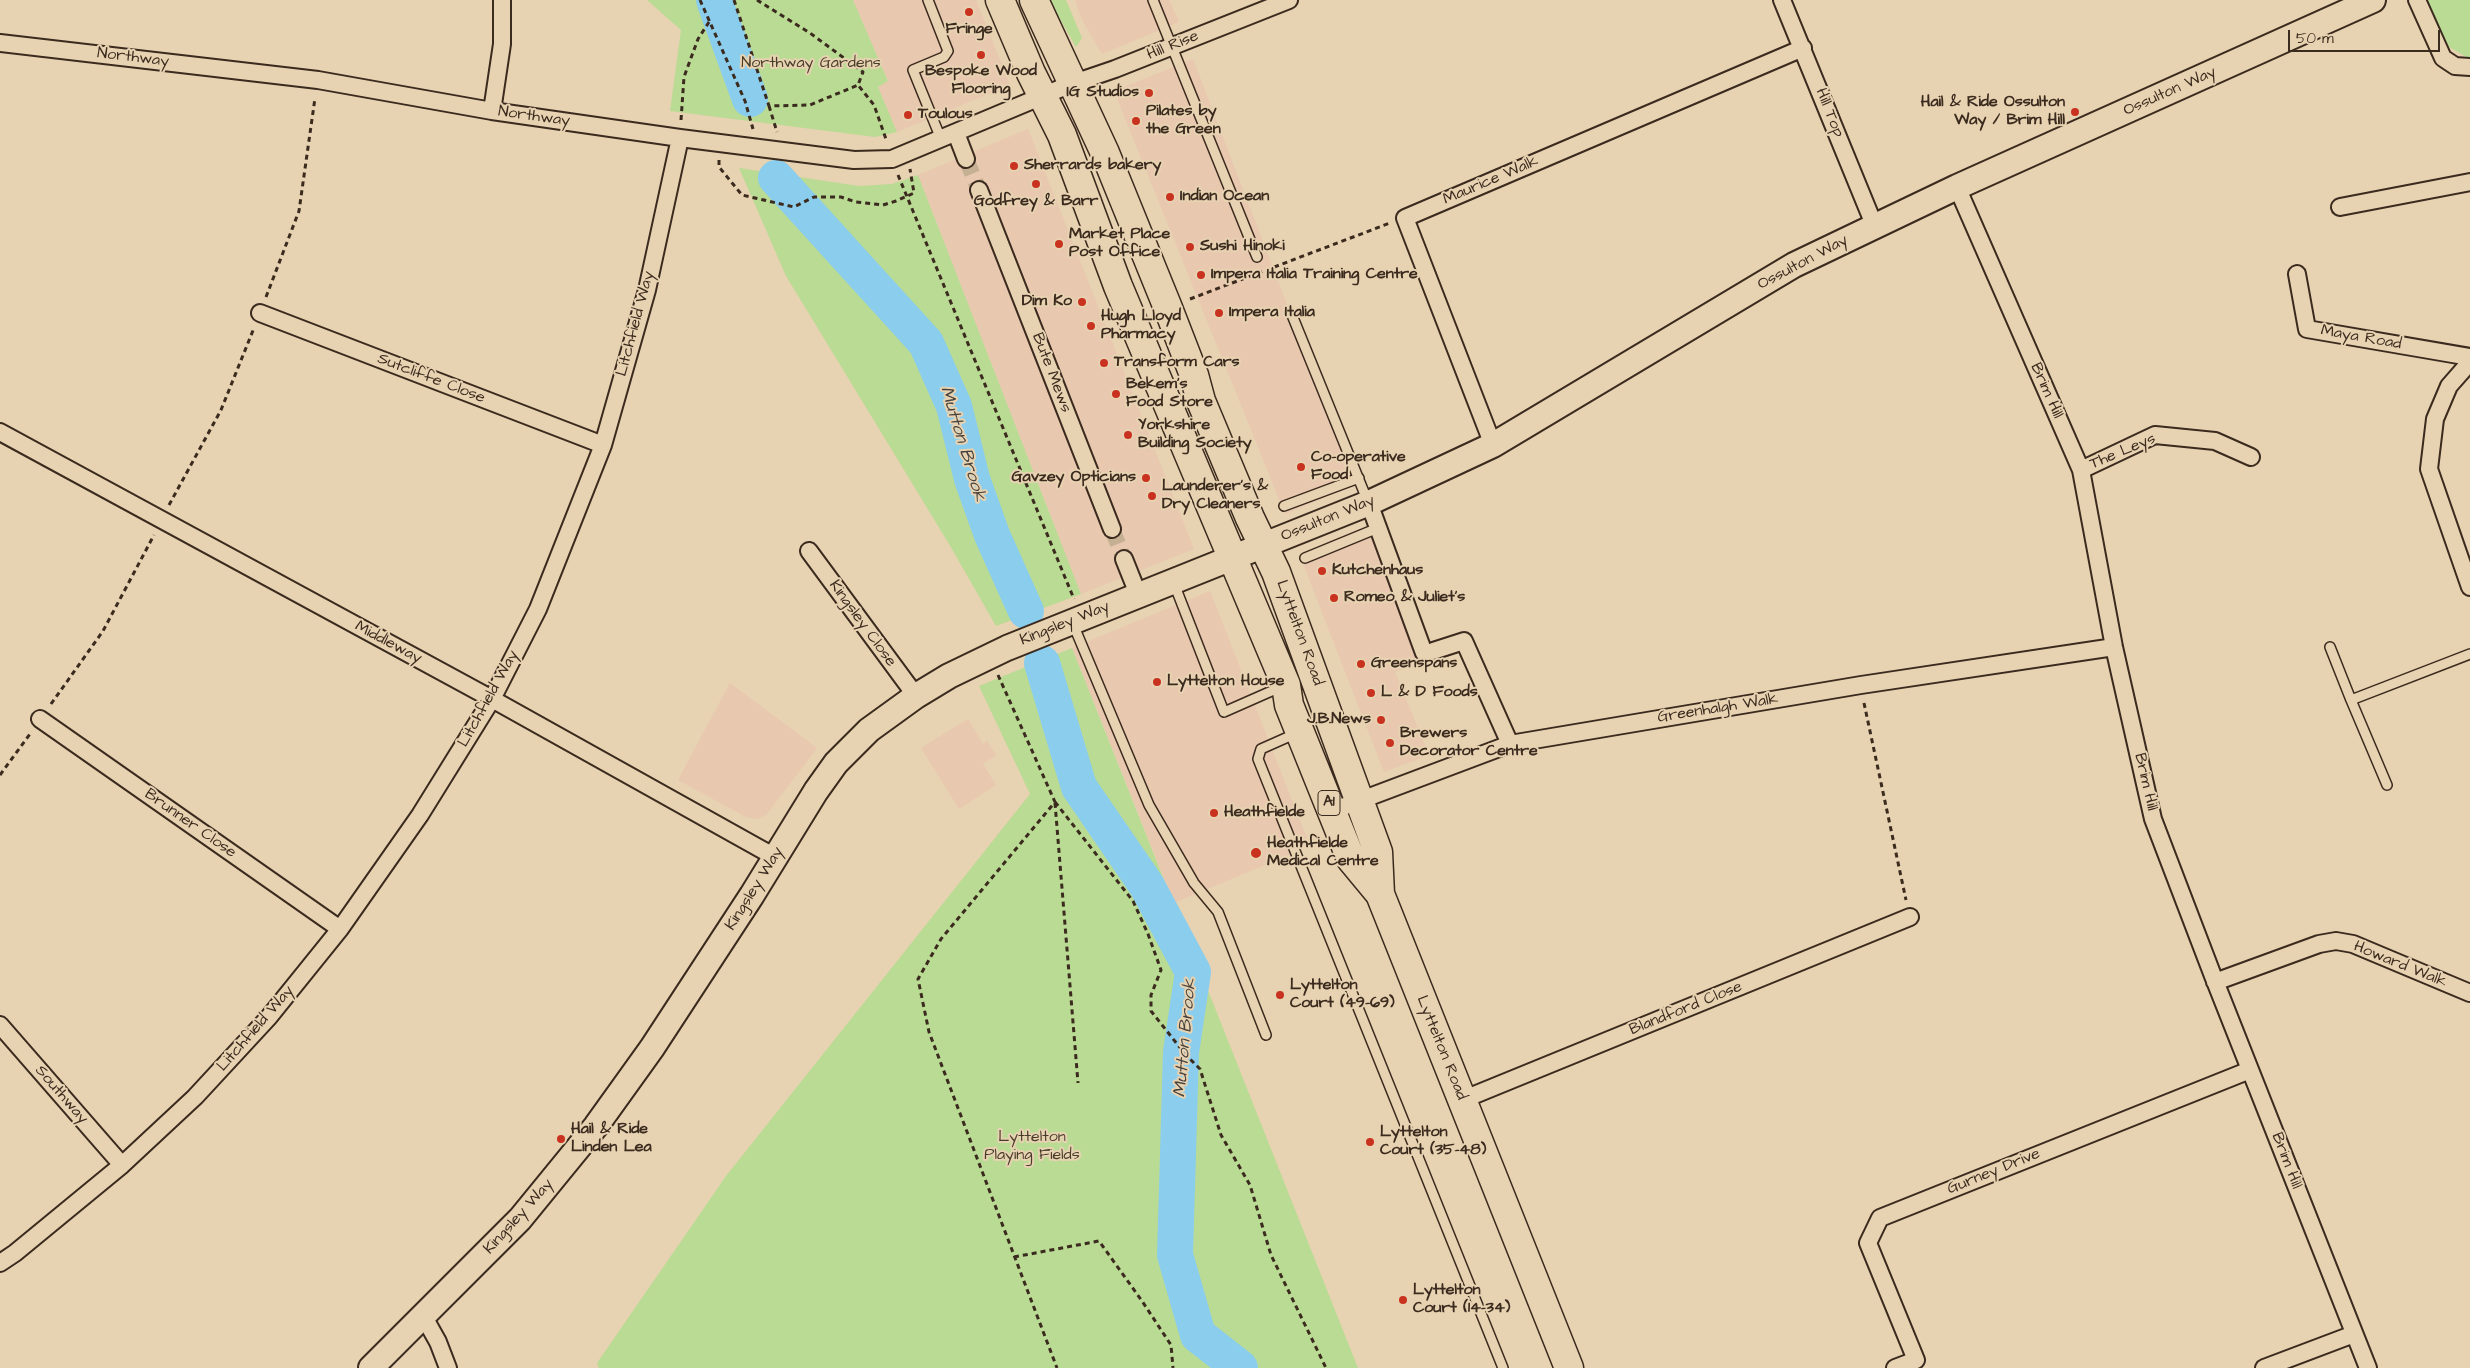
<!DOCTYPE html>
<html>
<head>
<meta charset="utf-8">
<style>
	body { margin:0 }
	#map { position:relative; width:2470px; height:1368px; overflow:hidden; background:#e7d2b1; font-family:"Architects Daughter",sans-serif }
	canvas { display:block }
	.scale { position:absolute; left:2288px; top:30px; width:152px; height:22px; box-sizing:border-box; border:2px solid #3b2a1e; border-top:0; padding-left:6px; font-size:15px; line-height:18px; white-space:nowrap; color:#3b2a1e; -webkit-text-stroke:4px #e7d2b1; paint-order:stroke }
</style>
</head>
<body>
<div id="map">
<canvas width="2470" height="1368"></canvas>
<div class="scale">50 m</div>
</div>
<script>
const context = document.querySelector('canvas').getContext('2d');
context.lineJoin = 'round';
function fillPath(path, color) { context.fillStyle = color; context.fill(path, 'evenodd'); }
const poly = rows => new Path2D(rows.map(r => 'M' + r).join(''));
function trace(path, color, width, dash) { context.strokeStyle = color; context.lineWidth = width; context.lineCap = dash ? 'butt' : 'round'; context.setLineDash(dash || []); context.stroke(path); }
function drawText(font, color, halo, rows, align = 'center') {
  context.font = font + ' "Architects Daughter",sans-serif'; context.lineWidth = 4; context.setLineDash([]); context.textBaseline = 'middle'; context.strokeStyle = halo; context.fillStyle = color; for (const [text, x, y, turn = 0] of rows) {
    context.save(); context.translate(x, y); context.rotate((+turn || 0) * Math.PI / 180); context.textAlign = isNaN(turn) ? turn : align; if (halo) context.strokeText(text, 0, 0); context.fillText(text, 0, 0); context.restore();
  }
}
const built = poly([
	[853,0,976,0,1010,85,897,132,878,87,888,80],
	[1075,0,1169,0,1179,22,1102,54,1082,20],
	[1193,59,1356,484,1285,514,1114,91],
	[1028,129,1194,549,1081,594,918,175],
	[1373,528,1424,663,1395,672,1429,755,1384,772,1300,556],
	[1210,591,1310,846,1174,903,1072,648],
	[730,683,817,748,767,814,758,819,746,817,678,780],
	[968,719,983,744,987,741,996,755,983,764,996,785,959,809,921,748]
]);
const green = poly([
	[647,0,853,0,888,81,878,87,897,132,875,137,670,111,681,30],
	[1049,0,1066,0,1082,38,1076,47],
	[2426,0,2470,0,2470,59,2449,47],
	[739,168,859,186,892,184,918,175,1081,594,996,626,949,544,786,276],
	[1072,648,1358,1368,599,1368,597,1363,726,1176,1030,794,979,686]
]);
const river = poly([
	[714,0,750,99],
	[776,178,926,343,954,406,972,479,992,535,1026,611],
	[1042,663,1079,787,1147,886,1193,972,1181,1052,1175,1255,1198,1335,1240,1368]
]);
const streetTunnel = poly([
	[966,159,979,190],
	[1112,529,1124,559]
]);
const path = poly([
	[700,0,745,101,753,129],
	[734,0,769,106,810,105,858,85],
	[757,0,810,33,863,72,858,85,874,105,887,142],
	[769,106,777,132],
	[681,120,684,77,698,39,709,22],
	[719,160,719,167,742,195,794,207,814,197,841,197,856,202,883,205,896,201,914,193,910,169],
	[898,175,1074,599],
	[266,297,299,211,315,98],
	[1190,299,1390,223],
	[169,505,221,410,254,328],
	[998,675,1055,802,941,939,918,979,929,1032,1057,1368],
	[1864,703,1906,900],
	[51,704,103,631,154,535],
	[0,775,30,734],
	[1055,802,1133,901,1148,934,1161,970,1151,995,1151,1011,1185,1054,1200,1069,1221,1135,1250,1185,1271,1255,1326,1368],
	[1055,803,1078,1083],
	[1014,1257,1099,1241,1142,1301,1171,1345,1173,1368]
]);
const lane = poly([
	[928,0,948,51,944,57,913,70,941,139],
	[1153,0,1257,257],
	[1292,315,1368,502],
	[1284,506,1359,478],
	[1305,558,1378,528],
	[1173,581,1224,712,1283,686],
	[1073,624,1149,805,1194,883,1218,912,1266,1035],
	[2330,647,2351,700],
	[1297,733,1261,749,1258,759,1503,1368],
	[2387,785,2351,700,2470,654]
]);
const street = poly([
	[1782,0,1875,227],
	[2417,0,2443,58,2455,66,2470,67],
	[0,43,318,80,492,111,680,138,854,160,892,159,1071,84,1115,69,1289,0],
	[492,111,502,44,502,0],
	[956,133,966,159],
	[1957,187,2081,470,2114,647,2153,819,2213,976,2368,1368],
	[979,190,1112,529],
	[2340,207,2470,182],
	[2297,274,2307,329,2470,357],
	[260,313,603,445],
	[2470,362,2449,386,2435,419,2429,469,2470,587],
	[0,432,492,699,775,857],
	[1493,445,1405,218,1803,48],
	[2081,470,2155,435,2215,441,2251,457],
	[1369,503,1424,653],
	[809,551,916,696],
	[1124,559,1138,594],
	[1433,651,1464,641,1510,744],
	[40,719,340,929],
	[1332,811,1510,744,1861,685,2114,647],
	[2215,982,2319,944,2336,941,2353,944,2470,993],
	[0,1025,122,1165],
	[1462,1100,1910,917],
	[0,1263,15,1253,122,1165,195,1097,269,1017,340,929,420,815,492,699,538,609,603,445,647,290,680,138],
	[424,1317,438,1342,448,1368],
	[1895,1368,1916,1360,1868,1243,1880,1218,2250,1070],
	[2264,1368,2354,1334]
]);
const secondary = poly([
	[371,1368,520,1219,596,1126,652,1048,752,895,816,791,836,763,869,730,916,696,949,676,1007,648,1369,503,1493,445,1794,265,1957,187,2373,0]
]);
const highway = poly([
	[1000,0,1031,73,1062,135,1118,286,1286,685,1289,705,1351,859,1380,894,1569,1368],
	[1034,0,1105,153,1168,308,1194,375,1201,401,1250,518,1276,572,1378,852,1380,894]
]);
const markers = [
	[969,12,5,"#c8321e"],
	[981,55,5,"#c8321e"],
	[1149,93,5,"#c8321e"],
	[2075,112,5,"#c8321e"],
	[908,115,5,"#c8321e"],
	[1136,121,5,"#c8321e"],
	[1014,166,5,"#c8321e"],
	[1036,184,5,"#c8321e"],
	[1170,197,5,"#c8321e"],
	[1059,244,5,"#c8321e"],
	[1190,247,5,"#c8321e"],
	[1201,275,5,"#c8321e"],
	[1082,302,5,"#c8321e"],
	[1219,313,5,"#c8321e"],
	[1091,326,5,"#c8321e"],
	[1104,363,5,"#c8321e"],
	[1116,394,5,"#c8321e"],
	[1128,435,5,"#c8321e"],
	[1301,467,5,"#c8321e"],
	[1146,478,5,"#c8321e"],
	[1152,496,5,"#c8321e"],
	[1322,571,5,"#c8321e"],
	[1334,598,5,"#c8321e"],
	[1361,664,5,"#c8321e"],
	[1157,682,5,"#c8321e"],
	[1371,693,5,"#c8321e"],
	[1381,720,5,"#c8321e"],
	[1390,743,5,"#c8321e"],
	[1214,813,5,"#c8321e"],
	[1256,853,6,"#c8321e"],
	[1280,995,5,"#c8321e"],
	[561,1139,5,"#c8321e"],
	[1370,1142,5,"#c8321e"],
	[1403,1300,5,"#c8321e"]
];
const shields = [
	[1329,803,22]
];
const shieldNames = [
	["A1",1329,803]
];
const poiNames = [
	["Fringe",969,30,"center"],
	["Bespoke Wood",981,72,"center"],
	["Flooring",981,90,"center"],
	["IG Studios",1139,93,"right"],
	["Hail & Ride Ossulton",2065,103,"right"],
	["Way / Brim Hill",2065,121,"right"],
	["Pilates by",1146,112],
	["the Green",1146,130],
	["Toulous",918,115],
	["Sherrards bakery",1024,166],
	["Indian Ocean",1180,197],
	["Godfrey & Barr",1036,202,"center"],
	["Market Place",1069,235],
	["Post Office",1069,253],
	["Sushi Hinoki",1200,247],
	["Impera Italia Training Centre",1211,275],
	["Dim Ko",1072,302,"right"],
	["Impera Italia",1229,313],
	["Hugh Lloyd",1101,317],
	["Pharmacy",1101,335],
	["Transform Cars",1114,363],
	["Bekem's",1126,385],
	["Food Store",1126,403],
	["Yorkshire",1138,426],
	["Building Society",1138,444],
	["Co-operative",1311,458],
	["Food",1311,476],
	["Gavzey Opticians",1136,478,"right"],
	["Launderer's &",1162,487],
	["Dry Cleaners",1162,505],
	["Kutchenhaus",1332,571],
	["Romeo & Juliet's",1344,598],
	["Greenspans",1371,664],
	["Lyttelton House",1167,682],
	["L & D Foods",1381,693],
	["J.B.News",1371,720,"right"],
	["Brewers",1400,734],
	["Decorator Centre",1400,752],
	["Heathfielde",1224,813],
	["Heathfielde",1267,844],
	["Medical Centre",1267,862],
	["Lyttelton",1290,986],
	["Court (49-69)",1290,1004],
	["Hail & Ride",571,1130],
	["Linden Lea",571,1148],
	["Lyttelton",1380,1133],
	["Court (35-48)",1380,1151],
	["Lyttelton",1413,1291],
	["Court (14-34)",1413,1309]
];
const streetNames = [
	["Hill Rise",1173,46,-22],
	["Northway",133,58,7],
	["Ossulton Way",2170,92,-24],
	["Hill Top",1829,113,68],
	["Northway",534,117,8],
	["Maurice Walk",1491,181,-23],
	["Ossulton Way",1803,263,-28],
	["Litchfield Way",636,324,-75],
	["Maya Road",2361,338,10],
	["Bute Mews",1051,373,69],
	["Sutcliffe Close",431,379,21],
	["Brim Hill",2046,391,66],
	["The Leys",2123,452,-23],
	["Ossulton Way",1328,519,-22],
	["Kingsley Close",862,624,54],
	["Kingsley Way",1065,624,-22],
	["Lyttelton Road",1299,633,70],
	["Middleway",388,643,28],
	["Litchfield Way",489,699,-61],
	["Greenhalgh Walk",1718,709,-9],
	["Brim Hill",2145,782,77],
	["Brunner Close",190,824,35],
	["Kingsley Way",755,889,-58],
	["Howard Walk",2400,965,22],
	["Blandford Close",1686,1009,-22],
	["Litchfield Way",256,1029,-49],
	["Lyttelton Road",1441,1048,68],
	["Southway",61,1095,49],
	["Brim Hill",2286,1161,69],
	["Gurney Drive",1994,1172,-22],
	["Kingsley Way",519,1217,-48]
];
const parkNames = [
	["Northway Gardens",811,64],
	["Lyttelton",1032,1138],
	["Playing Fields",1032,1156]
];
const waterNames = [
	["Mutton Brook",962,444,73],
	["Mutton Brook",1186,1038,-85]
];
fillPath(built, '#e9c8b0');
fillPath(green, '#badb94');
trace(river, '#8bcded', 36);
trace(streetTunnel, '#c5b094', 16, [16, 8]);
trace(lane, '#3b2a1e', 12);
trace(street, '#3b2a1e', 20);
trace(secondary, '#3b2a1e', 28);
trace(highway, '#3b2a1e', 31);
trace(path, '#3b2a1e', 3, [5, 4]);
trace(lane, '#e7d2b1', 9);
trace(street, '#e7d2b1', 16);
trace(secondary, '#e7d2b1', 24);
trace(highway, '#e7d2b1', 28);
for (const [x, y, r, color] of markers) { const dot = new Path2D(); dot.arc(x, y, r, 0, 2 * Math.PI); context.fillStyle = color; context.fill(dot); trace(dot, '#e7d2b1', 2); }
for (const [x, y, w] of shields) { const box = new Path2D(); box.roundRect(x - w / 2, y - 12.5, w, 25, 4); context.fillStyle = '#e7d2b1'; context.fill(box); trace(box, '#3b2a1e', 1); }
drawText('bold 15px', '#3b2a1e', null, shieldNames);
drawText('bold 16px', '#3b2a1e', '#e7d2b1', poiNames, 'left');
drawText('16px', '#3b2a1e', '#e7d2b1', streetNames);
drawText('16px', '#483c2a', '#e7d2b1', parkNames);
drawText('italic 18px', '#47423d', '#e7d2b1', waterNames);
</script>
</body>
</html>
